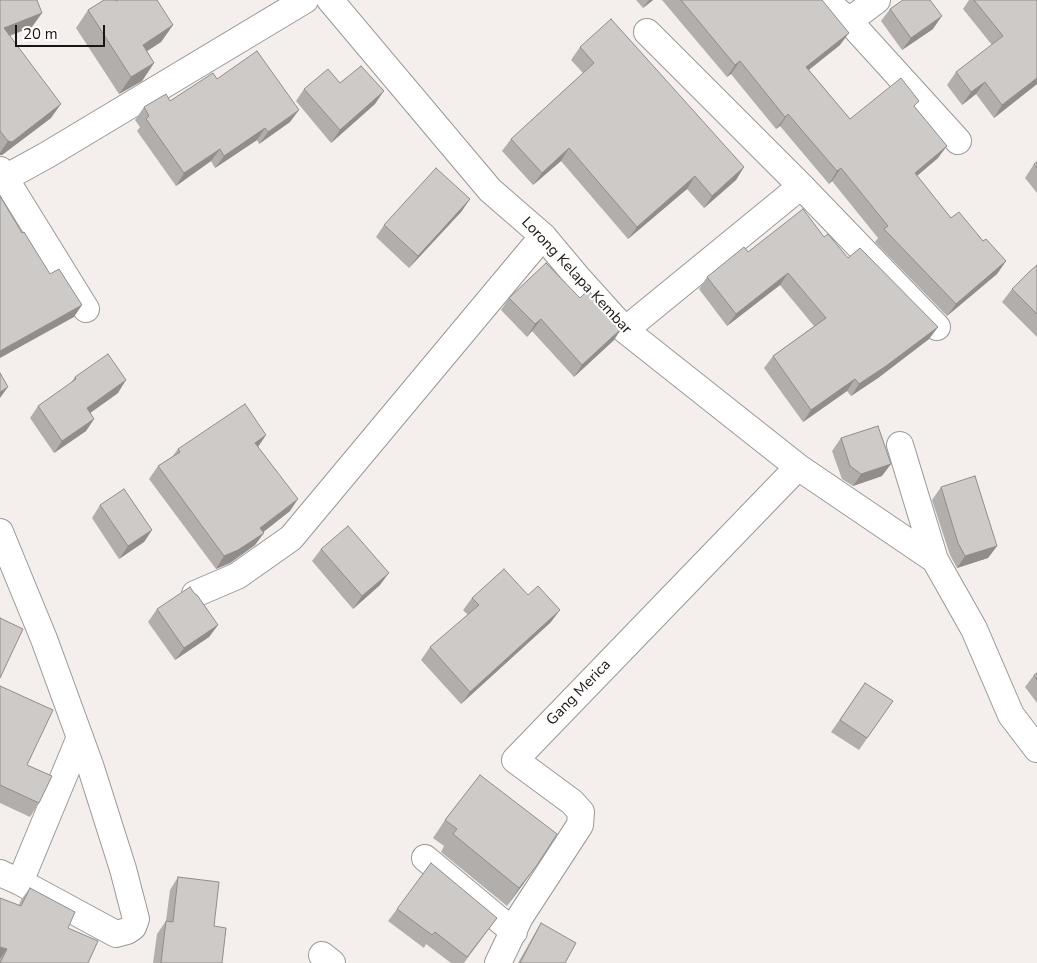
<!DOCTYPE html>
<html>
<head>
<meta charset="utf-8">
<style>
	body { margin:0 }
	#map { position:relative; width:1037px; height:963px; overflow:hidden; background:#f4efec; font-family:"Nunito Sans",sans-serif }
	canvas { display:block }
	.scale { position:absolute; left:15px; top:25px; width:90px; height:22px; box-sizing:border-box; border:2px solid #181615; border-top:0; padding-left:6px; font-size:15px; line-height:18px; white-space:nowrap; color:#181615; -webkit-text-stroke:4px #fffdfc; paint-order:stroke }
</style>
</head>
<body>
<div id="map">
<canvas width="1037" height="963"></canvas>
<div class="scale">20 m</div>
</div>
<script>
const context = document.querySelector('canvas').getContext('2d');
context.lineJoin = 'round';
const poly = rows => new Path2D(rows.map(r => 'M' + r).join(''));
function trace(path, color, width, dash) { context.strokeStyle = color; context.lineWidth = width; context.lineCap = dash ? 'butt' : 'round'; context.setLineDash(dash || []); context.stroke(path); }
function fillPath(path, color) { context.fillStyle = color; context.fill(path, 'evenodd'); }
function drawText(font, color, halo, rows, align = 'center') {
  context.font = font + ' "Nunito Sans",sans-serif'; context.lineWidth = 4; context.setLineDash([]); context.textBaseline = 'middle'; context.strokeStyle = halo; context.fillStyle = color; for (const [text, x, y, turn = 0] of rows) {
    context.save(); context.translate(x, y); context.rotate((+turn || 0) * Math.PI / 180); context.textAlign = isNaN(turn) ? turn : align; if (halo) context.strokeText(text, 0, 0); context.fillText(text, 0, 0); context.restore();
  }
}
const street = poly([
	[330,0,490,190,543,236,579,279,625,330,798,467,935,560],
	[825,0,849,21,877,0],
	[849,21,958,141],
	[647,32,801,186,937,327],
	[0,170,86,309],
	[5,178,47,155,305,0],
	[625,330,801,186],
	[900,445,935,560,974,629,1011,715,1037,749],
	[0,532,44,639,90,765,123,869,136,919,133,927,127,931,116,934,20,882,0,873],
	[195,594,237,576,291,538,543,236],
	[425,858,514,932],
	[20,882,80,737],
	[322,955,332,963],
	[498,963,520,917,580,825,581,812,572,802,515,760,798,467]
]);
const wall = poly([
	[0,0,32,27,10,36,51,118,2,155,0,155],
	[636,0,653,0,643,8],
	[662,0,822,0,840,45,809,70,850,119,915,107,938,158,917,176,951,218,983,241,1006,261,997,274,947,316,875,242,878,238,832,181,829,184,780,126,776,129,731,74,727,77],
	[969,0,1037,0,1037,84,994,118,976,94,962,105,947,85,956,72,992,45,963,9],
	[116,1,173,25,161,42,147,51,154,63,142,81,119,94,76,28,88,10],
	[890,9,933,29,902,50,881,21],
	[580,47,744,167,736,180,704,208,687,189,628,239,561,161,533,185,502,151,511,139,583,73,571,60],
	[217,79,290,122,259,144,257,140,215,168,211,161,176,186,137,131,140,127,135,120,144,107,170,101],
	[340,83,375,104,331,143,296,101,304,89],
	[1037,162,1037,193,1025,178,1034,164],
	[470,199,461,212,409,268,376,237,384,225],
	[824,237,848,258,938,327,929,339,878,378,851,396,847,391,803,422,764,368,773,356,814,326,780,285,727,326,699,289,707,277,748,252],
	[1037,265,1037,337,1002,302,1012,289],
	[509,298,580,298,614,340,574,377,532,331,527,337,501,310],
	[75,377,118,393,90,413,94,419,86,431,54,453,30,418,38,406,70,384],
	[266,435,258,447,290,511,263,532,255,545,230,563,216,569,149,479,158,466,172,457,178,449],
	[841,438,882,476,853,486,842,479,832,451],
	[941,487,997,546,988,558,957,568,950,555,932,500],
	[100,505,152,530,144,542,119,559,92,518],
	[321,549,380,585,353,609,312,561],
	[472,598,551,622,461,704,421,660,430,647,468,615,463,610],
	[157,609,218,625,209,637,175,660,148,622],
	[1037,673,1037,703,1025,687,1034,675],
	[865,683,893,701,859,750,831,732],
	[0,686,27,765,39,803,30,817,0,803],
	[480,775,524,883,507,906,441,852,444,846,433,838,445,820],
	[178,877,214,926,222,963,153,963,157,934,166,921,170,890],
	[30,888,68,928,0,963,0,898,19,905,21,900],
	[397,909,497,918,464,963,451,963,426,944,424,948,388,921],
	[541,923,565,963,518,963,535,933]
]);
const shadedWall = poly([
	[649,0,653,0,643,8],
	[42,13,32,27,0,39,4,28],
	[942,16,933,29,902,50,911,38],
	[173,25,161,42,130,62,143,45],
	[849,33,840,45,797,79,806,67],
	[740,61,731,74,727,77,735,65],
	[154,63,142,81,119,94,131,77],
	[1037,78,1037,84,994,118,1002,105],
	[985,82,976,94,962,105,971,92],
	[384,91,375,104,331,143,340,130],
	[61,104,51,118,2,155,0,155,0,153,8,141],
	[299,110,290,122,259,144,268,132],
	[788,114,780,126,776,129,785,117],
	[265,128,257,140,215,168,224,156],
	[947,146,938,158,906,185,915,173],
	[569,148,561,161,533,185,542,173],
	[220,149,211,161,176,186,184,173],
	[744,167,736,180,704,208,712,196],
	[841,168,832,181,829,184,837,171],
	[695,176,687,189,628,239,637,227],
	[470,199,461,212,409,268,418,256],
	[1006,261,997,274,947,316,956,304],
	[788,273,780,285,727,326,736,314],
	[82,305,74,317,0,358,0,351],
	[541,319,532,331,527,337,535,324],
	[938,327,929,339,878,378,851,396,859,384],
	[622,328,614,340,574,377,582,365],
	[855,379,847,391,803,422,811,410],
	[126,380,118,393,79,421,87,408],
	[8,387,0,398,0,392],
	[94,419,86,431,54,453,62,441],
	[266,435,257,448,255,443],
	[891,464,882,476,853,486,861,474],
	[298,499,290,511,252,541,260,528],
	[152,530,144,542,119,559,128,546],
	[264,533,255,545,230,563,216,569,224,556],
	[997,546,988,558,957,568,965,556],
	[389,573,380,585,353,609,362,596],
	[560,610,551,622,461,704,470,692],
	[218,625,209,637,175,660,184,648],
	[537,865,524,883,507,906,519,888],
	[0,947,7,949,0,959]
]);
const building = poly([
	[0,0,37,0,42,13,4,28,61,104,12,142,8,141,0,131,0,0],
	[104,0,116,0,116,1,118,0,157,0,173,25,143,45,154,63,131,77,88,10,104,0],
	[681,0,822,0,849,33,806,67,850,119,901,78,919,101,914,106,947,146,915,173,951,218,959,212,983,241,986,239,1006,261,956,304,884,229,888,226,841,168,837,171,788,114,785,117,740,61,735,65,681,0],
	[903,0,930,0,942,16,911,38,890,9,903,0],
	[974,0,1037,0,1037,78,1002,105,985,82,971,92,956,72,1003,36,974,0],
	[611,19,744,167,712,196,695,176,637,227,569,148,542,173,511,139,594,63,580,47,611,19],
	[257,51,299,110,268,132,265,128,224,156,220,149,184,173,146,119,149,116,144,107,166,94,170,101,213,73,217,79,257,51],
	[361,66,384,91,340,130,304,89,328,69,340,83,361,66],
	[1037,162,1037,168,1034,164,1037,162],
	[436,168,470,199,418,256,384,225,436,168],
	[0,196,22,233,24,232,50,274,59,269,82,305,0,351,0,196],
	[803,209,824,237,828,234,848,258,860,248,938,327,886,366,859,384,855,379,811,410,773,356,826,318,788,273,736,314,707,277,744,247,748,252,803,209],
	[546,263,580,298,588,290,622,328,582,365,541,319,535,324,509,298,546,263],
	[1037,265,1037,314,1012,289,1029,272,1037,265],
	[108,354,126,380,87,408,94,419,62,441,38,406,76,379,75,377,108,354],
	[0,373,8,387,0,392,0,373],
	[245,404,266,435,255,443,298,499,260,528,264,533,238,550,224,556,158,466,180,452,178,449,245,404],
	[878,426,891,464,861,474,850,466,841,438,878,426],
	[975,476,997,546,965,556,958,543,941,487,975,476],
	[124,489,152,530,128,546,100,505,124,489],
	[348,526,389,573,362,596,321,549,348,526],
	[504,569,528,595,538,586,560,610,470,692,430,647,479,605,472,598,504,569],
	[190,587,194,593,197,595,218,625,184,648,157,609,190,587],
	[0,618,23,629,0,678,0,618],
	[1037,673,1037,680,1034,675,1037,673],
	[865,683,893,701,867,738,840,720,865,683],
	[0,686,53,710,27,765,52,776,39,803,0,785,0,686],
	[480,775,557,834,537,865,519,888,453,834,457,829,445,820,480,775],
	[431,863,497,918,467,957,435,932,432,935,397,909,431,863],
	[178,877,219,882,214,926,226,928,222,963,161,963,166,921,173,922,178,877],
	[30,888,75,912,68,928,98,941,88,963,0,963,7,949,0,947,0,898,21,906,30,888],
	[541,923,576,943,565,963,520,963,541,923]
]);
const streetNames = [
	["Lorong Kelapa Kembar",576,276,47],
	["Gang Merica",579,693,-46]
];
trace(street, '#9b9895', 28);
trace(street, '#fff', 26);
fillPath(wall, '#b1aeab');
fillPath(shadedWall, '#908d8b');
fillPath(building, '#cecac7');
trace(building, '#908d8b', 1);
drawText('15px', '#181615', '#fffdfc', streetNames);
</script>
</body>
</html>
